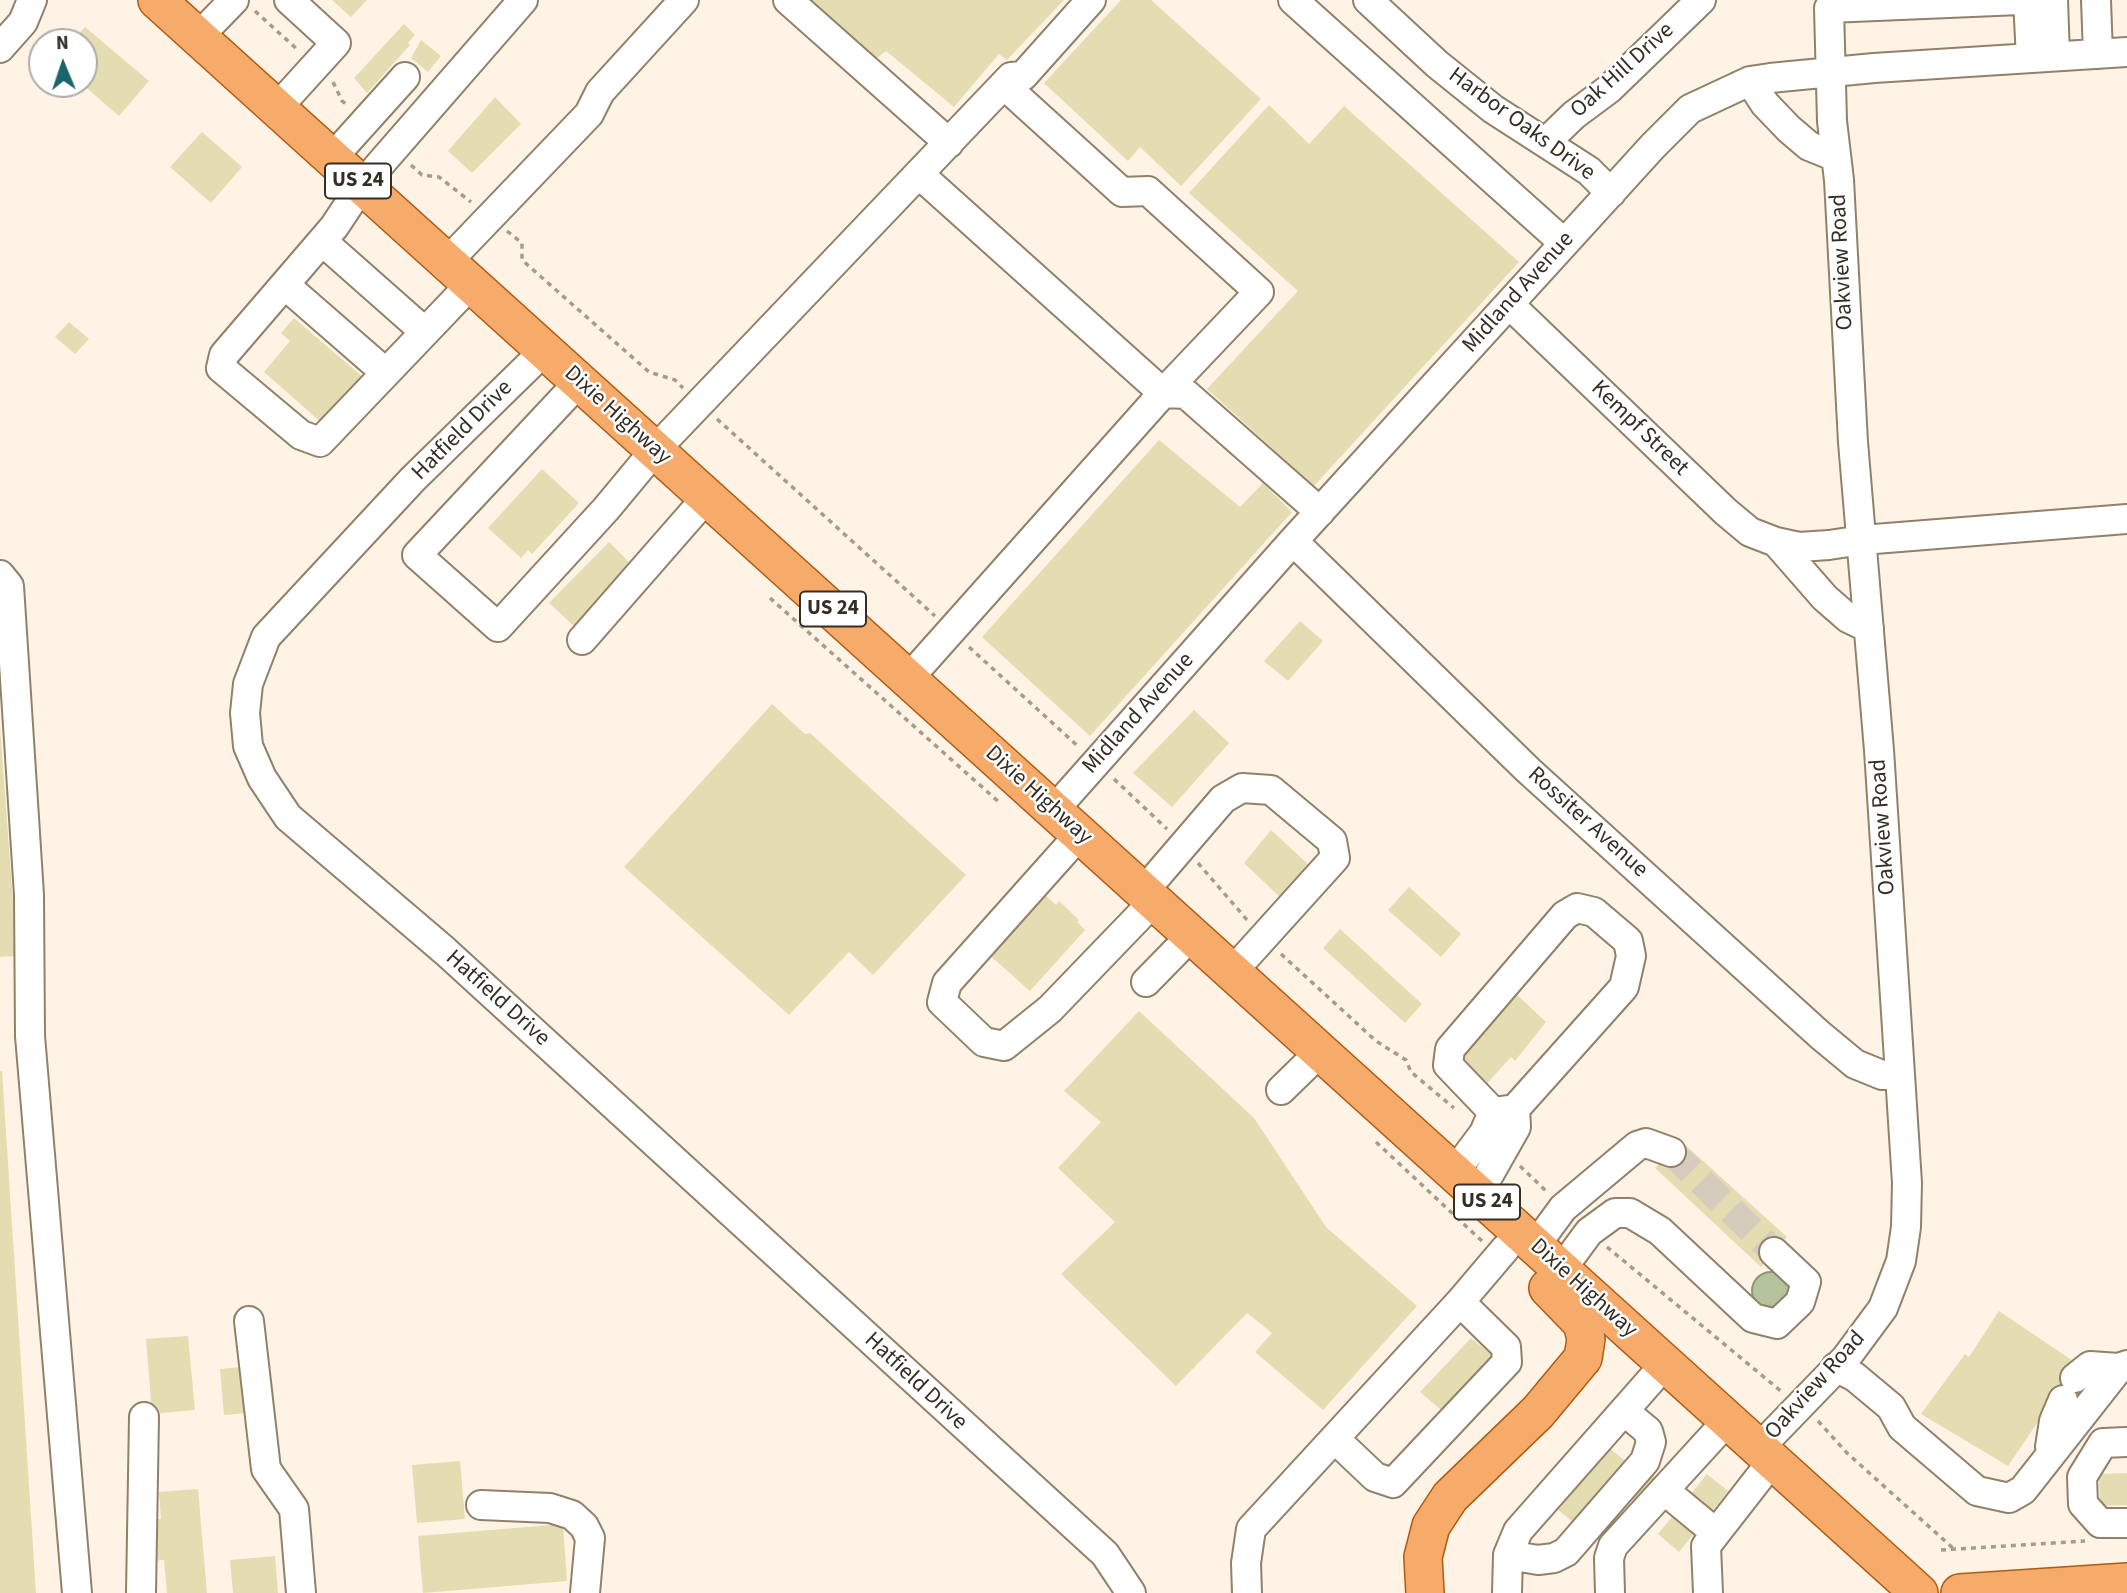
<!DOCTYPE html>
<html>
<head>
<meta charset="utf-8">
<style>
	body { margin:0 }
	#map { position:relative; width:2127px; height:1593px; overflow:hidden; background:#fef3e4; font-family:"Source Sans 3",sans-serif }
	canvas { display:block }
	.north { position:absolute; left:28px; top:28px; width:70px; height:70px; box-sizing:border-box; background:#fff; border:2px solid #aeaba7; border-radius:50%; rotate:358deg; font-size:19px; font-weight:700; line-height:28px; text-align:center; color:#352e24 }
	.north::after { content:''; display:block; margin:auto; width:24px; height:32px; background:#186669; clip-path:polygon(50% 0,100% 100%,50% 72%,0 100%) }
</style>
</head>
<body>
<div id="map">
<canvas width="2127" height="1593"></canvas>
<div class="north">N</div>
</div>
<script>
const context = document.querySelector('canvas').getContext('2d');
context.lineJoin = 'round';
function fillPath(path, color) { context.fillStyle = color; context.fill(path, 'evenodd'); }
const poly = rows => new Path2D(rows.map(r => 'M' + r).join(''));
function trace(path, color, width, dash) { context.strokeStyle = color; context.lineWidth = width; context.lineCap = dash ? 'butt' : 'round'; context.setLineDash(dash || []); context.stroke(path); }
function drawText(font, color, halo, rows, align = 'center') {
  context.font = font + ' "Source Sans 3",sans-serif'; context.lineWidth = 5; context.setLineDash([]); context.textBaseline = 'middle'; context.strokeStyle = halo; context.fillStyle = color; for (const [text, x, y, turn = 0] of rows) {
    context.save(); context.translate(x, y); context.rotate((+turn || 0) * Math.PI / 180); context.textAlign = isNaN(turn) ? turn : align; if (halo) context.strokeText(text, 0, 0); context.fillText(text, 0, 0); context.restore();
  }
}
const water = poly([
	'1752 1291a19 19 0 1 1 38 0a19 19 0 1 1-38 0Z'
]);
const building = poly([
	[332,0,367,0,351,17],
	[809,0,1064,0,1007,60,999,54,954,107,886,51,877,58],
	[1121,0,1151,0,1261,99,1181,186,1140,147,1128,161,1044,83],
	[404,24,415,35,408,43,410,45,367,93,354,78],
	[85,27,149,81,119,116,82,84,84,42,72,42],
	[421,40,441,56,428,72,411,58],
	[495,97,521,124,472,173,448,151],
	[1269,105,1309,144,1344,106,1519,262,1314,486,1207,389,1298,291,1189,193],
	[202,132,242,167,211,203,170,167],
	[294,318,364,378,323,424,264,372,290,341,281,333],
	[69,322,89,339,75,354,55,337],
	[1159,440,1240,507,1263,483,1292,512,1090,736,982,637],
	[542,469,579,503,532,554,528,550,521,558,488,528],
	[609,542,635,568,576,628,549,603],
	[1300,621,1323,641,1288,681,1264,661],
	[772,704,805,734,810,733,966,875,873,975,849,952,789,1015,624,867],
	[1194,710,1229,743,1172,807,1133,773],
	[0,727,17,956,0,957],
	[1271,830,1312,868,1283,900,1244,863],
	[1409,887,1461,934,1441,957,1388,910],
	[1041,891,1056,905,1059,901,1079,920,1077,922,1085,930,1030,991,986,952],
	[1340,929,1422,1004,1405,1023,1323,948],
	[1514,992,1546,1022,1515,1061,1511,1057,1483,1088,1457,1059],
	[1139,1011,1254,1118,1326,1227,1417,1306,1323,1410,1255,1352,1272,1333,1247,1313,1176,1386,1061,1274,1115,1222,1058,1168,1101,1122,1064,1091],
	[0,1071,2,1071,36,1593,0,1593],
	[1681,1141,1787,1237,1761,1267,1655,1168],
	[1999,1311,2076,1363,2083,1382,2069,1404,2056,1395,2008,1466,1921,1414,1965,1354,1969,1357],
	[188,1336,195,1410,152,1414,146,1339],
	[1471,1338,1498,1360,1448,1416,1420,1392],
	[242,1367,246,1413,224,1415,220,1369],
	[1609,1448,1632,1466,1582,1529,1558,1510],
	[460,1461,465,1519,417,1523,412,1465],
	[1642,1466,1662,1483,1641,1508,1622,1491],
	[2127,1473,2127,1505,2100,1506,2099,1474],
	[1707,1474,1728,1491,1679,1552,1658,1534],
	[198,1489,207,1593,167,1593,164,1560,151,1561,148,1520,161,1519,159,1492],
	[563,1524,567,1581,423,1593,418,1536],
	[275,1556,278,1593,233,1593,230,1560]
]);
const minorTunnel = poly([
	[1671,1152,1774,1252]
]);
const path = poly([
	[255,11,299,51],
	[333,82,342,101,349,106],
	[411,165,422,175,439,177,471,202],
	[507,231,522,243,522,260,649,372,675,380,683,388],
	[717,419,935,616],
	[770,598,1000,803],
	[969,647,1080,748],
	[1114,779,1167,829],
	[1198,863,1248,921],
	[1281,954,1376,1041,1406,1060,1411,1072,1454,1108],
	[1376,1142,1483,1242],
	[1520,1166,1547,1192],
	[1607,1247,1782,1392],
	[1818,1421,1847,1453,1954,1549],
	[1941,1550,2085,1541]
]);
const minor = poly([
	[788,0,949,143],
	[1293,0,1564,243],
	[1368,0,1437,64,1493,109,1589,171,1611,193],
	[2028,0,2031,58],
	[2053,0,2055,56],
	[2096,0,2098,54],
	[198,37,234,0],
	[0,48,23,22,32,0],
	[1750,81,1765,104,1789,129,1809,146,1836,157],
	[277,108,336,43,289,0],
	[1546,142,1574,115,1609,89,1701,0],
	[332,158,405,77],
	[919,174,1163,393,1186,394,1320,512],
	[322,241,425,332],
	[447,262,589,114,600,92,684,0],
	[471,284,320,442,301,435,221,368,224,355,334,227,362,185,523,0],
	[285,285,386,373],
	[1510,305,1726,512,1750,532,1776,542,1799,547,1829,545,1862,540,2127,519],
	[544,351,413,479,266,637,248,684,245,713,248,746,262,778,288,817,445,951,1105,1554,1131,1593],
	[579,382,417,555,498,627,606,509,655,450,1011,77,1023,76,1091,0],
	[1293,541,1528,770,1820,1035,1855,1064,1882,1075,1899,1074],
	[1776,542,1825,598,1848,618,1869,628],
	[0,575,9,586,29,895,30,1036,77,1593],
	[582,640,707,497],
	[908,679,1163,393,1259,292,1148,191,1122,192,1004,85],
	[1054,810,1293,541,1653,146,1690,109,1750,81,1770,78,1874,68,2127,52],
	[1080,834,947,983,942,1002,984,1042,1004,1046,1050,1009,1155,900],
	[1144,891,1223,799,1242,788,1271,790,1332,841,1335,858,1233,971],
	[1577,908,1594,912,1628,941,1631,956,1624,987,1515,1109,1493,1112,1448,1065,1450,1049,1565,915,1577,908],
	[1146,982,1193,934],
	[1281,1090,1321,1051],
	[1454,1173,1484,1133,1493,1112],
	[1478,1194,1516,1127,1515,1109],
	[1535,1246,1563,1208,1637,1146,1646,1143,1671,1152],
	[1561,1270,1589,1232,1615,1213,1630,1213,1660,1231,1753,1318,1777,1324,1800,1302,1806,1282,1774,1252],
	[249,1321,266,1469,294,1509,301,1593],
	[1836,1367,1855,1377,1891,1407,1902,1427,1977,1491,2009,1498,2023,1490,2119,1368,2127,1365],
	[2075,1378,2090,1366,2119,1368],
	[1335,1439,1375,1477,1393,1483,1507,1362,1506,1347,1460,1302],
	[2127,1442,2103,1443,2082,1477,2083,1504,2100,1523,2127,1523],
	[2050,1447,2054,1421,2063,1400],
	[1759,1448,1846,1358,1883,1308,1901,1261,1906,1227,1907,1183,1879,750,1853,442,1839,180,1832,121,1829,8,2020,0],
	[1664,1490,1716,1533],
	[481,1505,550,1508,572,1515,584,1526,590,1538,585,1593],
	[1508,1555,1538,1560,1554,1558,1566,1552,1645,1461,1651,1442,1648,1431,1624,1411],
	[141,1593,144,1417],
	[1247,1593,1246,1563,1251,1529,1460,1302,1505,1249],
	[1507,1593,1508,1555,1518,1531,1666,1363],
	[1610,1593,1609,1558,1613,1546,1728,1420],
	[1708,1593,1706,1546,1773,1460]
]);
const major = poly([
	[157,0,1919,1593],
	[1425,1593,1423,1557,1431,1526,1450,1497,1538,1412,1583,1358,1586,1339,1582,1323,1548,1288],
	[1960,1593,2127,1582]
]);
const shields = [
	[358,181,66],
	[833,609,66],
	[1487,1202,66]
];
const shieldNames = [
	["US 24",358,181],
	["US 24",833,609],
	["US 24",1487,1202]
];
const streetNames = [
	["Oak Hill Drive",1623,71,-42],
	["Harbor Oaks Drive",1521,125,36],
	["Oakview Road",1843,262,-93],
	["Midland Avenue",1519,293,-48],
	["Dixie Highway",617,416,42],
	["Kempf Street",1639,429,44],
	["Hatfield Drive",463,431,-45],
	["Midland Avenue",1139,714,-48],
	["Dixie Highway",1038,796,42],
	["Rossiter Avenue",1587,823,42],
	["Oakview Road",1884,827,-94],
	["Hatfield Drive",497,999,42],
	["Dixie Highway",1583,1289,42],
	["Hatfield Drive",915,1382,43],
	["Oakview Road",1816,1386,-48]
];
fillPath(water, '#b4c39b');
trace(water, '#8e9677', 2);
fillPath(building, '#e4ddb2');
trace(minorTunnel, '#d6ccbe', 28, [28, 14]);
trace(minor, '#91816a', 32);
trace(major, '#af5b12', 40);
trace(path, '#a59c8f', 3.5, [5, 5]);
trace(minor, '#fff', 28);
trace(major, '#f6ab6b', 37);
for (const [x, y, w] of shields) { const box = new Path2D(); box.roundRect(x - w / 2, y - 17.5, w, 35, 5); context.fillStyle = '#fff'; context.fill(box); trace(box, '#352e24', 2); }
drawText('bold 21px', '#352e24', null, shieldNames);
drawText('23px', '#352e24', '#fff', streetNames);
</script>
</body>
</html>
